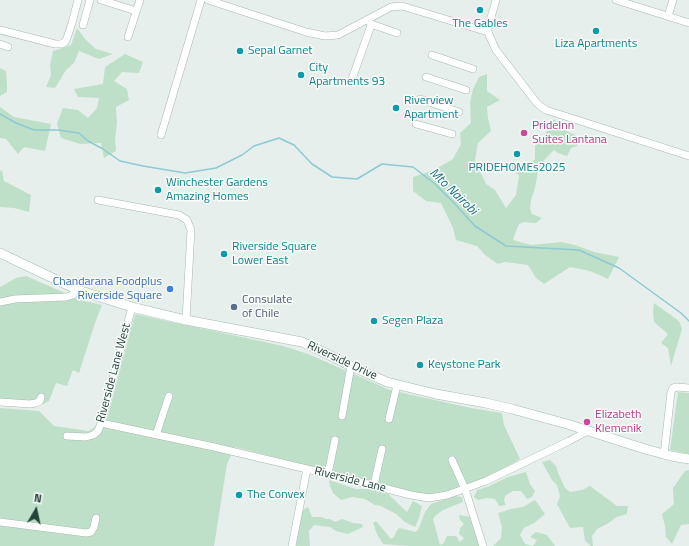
<!DOCTYPE html>
<html>
<head>
<meta charset="utf-8">
<style>
	body { margin:0 }
	#map { position:relative; width:689px; height:546px; overflow:hidden; background:#e6efeb; font-family:"Titillium Web",sans-serif }
	canvas { display:block }
	.north { position:absolute; left:16px; top:490px; width:40px; height:40px; -webkit-text-stroke:3px #f7fbf9; paint-order:stroke; rotate:9deg; font-size:11px; font-weight:700; line-height:16px; text-align:center; color:#24423a }
	.north::after { content:''; display:block; margin:auto; width:14px; height:18px; background:#24423a; clip-path:polygon(50% 0,100% 100%,50% 72%,0 100%) }
</style>
</head>
<body>
<div id="map">
<canvas width="689" height="546"></canvas>
<div class="north">N</div>
</div>
<script>
const context = document.querySelector('canvas').getContext('2d');
context.lineJoin = 'round';
function fillPath(path, color) { context.fillStyle = color; context.fill(path, 'evenodd'); }
const poly = rows => new Path2D(rows.map(r => 'M' + r).join(''));
function trace(path, color, width, dash) { context.strokeStyle = color; context.lineWidth = width; context.lineCap = dash ? 'butt' : 'round'; context.setLineDash(dash || []); context.stroke(path); }
function drawText(font, color, halo, rows, align = 'center') {
  context.font = font + ' "Titillium Web",sans-serif'; context.lineWidth = 3; context.setLineDash([]); context.textBaseline = 'middle'; context.strokeStyle = halo; context.fillStyle = color; for (const [text, x, y, turn = 0] of rows) {
    context.save(); context.translate(x, y); context.rotate((+turn || 0) * Math.PI / 180); context.textAlign = isNaN(turn) ? turn : align; if (halo) context.strokeText(text, 0, 0); context.fillText(text, 0, 0); context.restore();
  }
}
const green = poly([
	[77,28,85,39,96,49,113,54,99,59,79,51,74,63,66,70,55,88,46,87,51,75,50,65,53,51,71,45],
	[125,54,143,62,139,73,122,72,114,81,127,89,129,100,116,107,117,123,115,139,116,151,104,158,101,143,80,144,61,138,57,124,63,108,78,110,88,118,97,108,99,98,78,97,74,89,103,84,105,67],
	[0,68,6,71,7,85,7,92,0,96],
	[487,74,487,91,500,100,487,107,488,118,491,131,478,143,475,160,486,184,495,190,506,208,516,195,519,176,511,167,515,162,523,169,535,159,535,146,548,130,554,119,563,129,575,135,580,140,577,146,571,148,567,156,558,153,554,150,545,159,538,171,535,188,531,200,530,209,532,214,542,218,536,223,524,222,519,224,515,234,513,240,531,245,561,242,575,245,594,252,619,257,608,279,590,271,570,267,544,284,536,278,528,265,505,262,498,264,485,255,477,246,456,240,453,228,441,203,426,201,413,191,413,177,434,170,453,159,461,144,460,133,471,123,470,103,473,89,479,77],
	[0,107,14,117,51,124,45,151,24,147,18,154,6,139,0,138],
	[2,170,4,181,31,195,29,212,14,208,0,207,0,171],
	[26,276,65,293,76,299,102,305,95,323,79,373,73,370,67,386,56,383,49,401,43,404,0,401,0,287,16,278],
	[654,303,679,321,682,329,671,366,668,348,661,343,668,334,654,322,653,311],
	[135,314,283,346,308,354,390,390,471,408,502,413,504,425,520,459,500,471,458,489,429,496,378,484,235,447,227,464,214,546,0,546,0,408,39,411,54,426,89,431,107,419],
	[678,392,689,393,689,454,670,450],
	[550,460,556,466,558,473,565,488,570,492,582,490,590,486,617,506,628,506,627,514,617,517,607,524,597,529,592,536,593,546,591,546,585,541,583,527,570,528,565,519,557,504,560,496,557,485,552,480,542,462],
	[689,470,689,524,681,525,672,544,666,537,665,526,662,514,674,504,673,488,685,471],
	[526,472,530,484,535,491,532,497,527,499,521,491,513,491,505,496,504,501,506,505,499,506,495,499,487,498,478,500,474,497,477,490,487,487,508,477],
	[329,480,356,489,373,489,387,493,407,512,413,501,422,506,419,518,415,527,405,522,396,514,381,506,375,505,365,499,352,497,341,500,333,493,330,486],
	[454,496,462,497,463,502,443,510,436,515,433,519,440,545,444,543,447,536,456,536,460,542,464,538,459,534,460,528,464,524,460,520,459,515,470,517,479,546,408,546,383,544,377,534,373,523,376,521,391,539,394,537,396,532,399,528,416,532,419,528,425,512,431,504],
	[535,500,545,514,534,523,524,528,520,535,525,544,533,546,537,540,530,537,536,532,547,535,555,546,493,546,501,538,502,527,498,513,511,509,523,507],
	[308,507,312,517,321,517,327,519,330,519,335,522,342,519,353,523,362,524,363,527,348,534,336,531,330,527,314,525,309,531,310,546,296,546,299,521,303,510]
]);
const stream = poly([
	[0,114,16,123,34,130,58,130,79,133,88,141,103,149,120,161,143,166,185,173,216,168,242,155,254,146,279,138,294,145,312,164,332,177,357,179,382,164,413,167,435,184,454,203,475,226,506,246,579,250,619,268,681,313,689,321]
]);
const street = poly([
	[101,0,136,11],
	[208,0,306,32,325,36,338,35,391,7,402,6,488,32],
	[496,0,488,28,488,32,490,37,496,50,536,102,540,106,546,110,689,156],
	[616,0,689,23],
	[668,16,673,0],
	[371,24,397,33],
	[83,25,90,0],
	[0,30,55,44,61,44,65,42,67,38,72,23,78,0],
	[128,37,140,0],
	[0,44,8,47],
	[432,55,473,69],
	[426,77,466,90],
	[352,79,370,28,371,24,368,19],
	[420,99,459,112],
	[416,124,452,134],
	[161,135,201,0],
	[98,200,179,215,187,220,191,230,186,320],
	[0,302,15,299,66,297,73,295,78,290],
	[0,402,30,404,36,403,40,401,41,397],
	[342,416,351,366],
	[389,419,397,385],
	[101,423,214,447,328,474,411,495,429,498,447,495,486,481,569,441,588,431],
	[156,435,169,396],
	[67,436,86,437,93,435,98,431,101,423,132,307],
	[664,455,671,392,673,388,677,387,689,388],
	[452,460,465,489,483,546],
	[328,474,335,440],
	[374,485,382,449],
	[0,522,86,533,91,532,94,527,96,518],
	[292,546,307,469]
]);
const secondary = poly([
	[0,253,78,290,132,307,186,320,302,342,311,346,351,366,387,382,403,386,436,394,486,403,512,409,567,424,645,449,671,456,689,459]
]);
const markers = [
	[480,10,4,"#0f9aa8"],
	[596,31,4,"#0f9aa8"],
	[240,51,4,"#0f9aa8"],
	[301,75,4,"#0f9aa8"],
	[396,108,4,"#0f9aa8"],
	[524,133,4,"#d1479c"],
	[517,154,4,"#0f9aa8"],
	[158,190,4,"#0f9aa8"],
	[224,254,4,"#0f9aa8"],
	[170,289,4,"#3f7fe0"],
	[234,307,4,"#5c6f8a"],
	[374,321,4,"#0f9aa8"],
	[420,365,4,"#0f9aa8"],
	[587,422,4,"#d1479c"],
	[239,495,4,"#0f9aa8"]
];
const cultureNames = [
	["The Gables",480,24,"center"],
	["Liza Apartments",596,44,"center"],
	["Sepal Garnet",248,51],
	["City",309,68],
	["Apartments 93",309,82],
	["Riverview",404,101],
	["Apartment",404,115],
	["PRIDEHOMEs2025",517,168,"center"],
	["Winchester Gardens",166,183],
	["Amazing Homes",166,197],
	["Riverside Square",232,247],
	["Lower East",232,261],
	["Segen Plaza",382,321],
	["Keystone Park",428,365],
	["The Convex",247,495]
];
const hotelNames = [
	["PrideInn",532,126],
	["Suites Lantana",532,140],
	["Elizabeth",595,415],
	["Klemenik",595,429]
];
const shopNames = [
	["Chandarana Foodplus",162,282],
	["Riverside Square",162,296]
];
const serviceNames = [
	["Consulate",242,300],
	["of Chile",242,314]
];
const streetNames = [
	["Riverside Drive",342,361,25],
	["Riverside Lane West",114,373,-75],
	["Riverside Lane",350,480,14]
];
const waterNames = [
	["Mto Nairobi",453,192,44]
];
fillPath(green, '#bfe0c8');
trace(stream, '#8ec9d4', 1.5);
trace(street, '#a8b8b2', 8);
trace(secondary, '#a4bbb3', 10);
trace(street, '#fff', 7);
trace(secondary, '#fff', 9);
for (const [x, y, r, color] of markers) { const dot = new Path2D(); dot.arc(x, y, r, 0, 2 * Math.PI); context.fillStyle = color; context.fill(dot); trace(dot, '#f7fbf9', 1.5); }
drawText('12px', '#0d838f', '#f7fbf9', cultureNames, 'left');
drawText('12px', '#b23c85', '#f7fbf9', hotelNames, 'left');
drawText('12px', '#366cbe', '#f7fbf9', shopNames, 'right');
drawText('12px', '#4e5e75', '#f7fbf9', serviceNames, 'left');
drawText('12px', '#24423a', '#f7fbf9', streetNames);
drawText('italic 13px', '#1c6f80', '#f7fbf9', waterNames);
</script>
</body>
</html>
